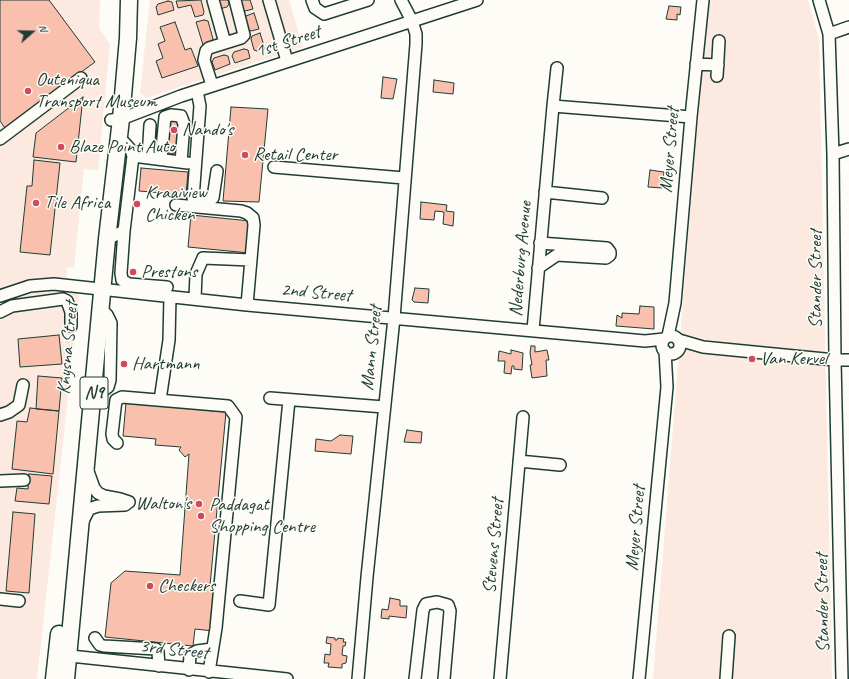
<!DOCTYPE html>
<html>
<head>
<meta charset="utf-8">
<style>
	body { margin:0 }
	#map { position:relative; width:849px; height:679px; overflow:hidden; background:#fdfcf7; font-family:Caveat,sans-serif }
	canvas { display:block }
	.north { position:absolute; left:12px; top:12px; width:40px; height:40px; -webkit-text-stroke:3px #fdfcf7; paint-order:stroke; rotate:70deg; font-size:11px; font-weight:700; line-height:16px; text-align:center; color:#1f3d34 }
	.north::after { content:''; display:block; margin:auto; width:14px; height:18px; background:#1f3d34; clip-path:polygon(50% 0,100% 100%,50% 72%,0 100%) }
</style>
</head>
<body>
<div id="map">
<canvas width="849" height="679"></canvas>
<div class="north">N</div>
</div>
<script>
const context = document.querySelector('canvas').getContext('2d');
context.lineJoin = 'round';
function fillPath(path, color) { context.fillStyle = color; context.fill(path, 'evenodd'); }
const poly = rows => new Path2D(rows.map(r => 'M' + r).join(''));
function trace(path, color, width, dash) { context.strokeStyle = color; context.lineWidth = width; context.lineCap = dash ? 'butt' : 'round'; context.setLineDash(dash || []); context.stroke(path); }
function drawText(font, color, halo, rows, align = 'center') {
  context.font = font + ' Caveat,sans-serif'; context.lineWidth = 3; context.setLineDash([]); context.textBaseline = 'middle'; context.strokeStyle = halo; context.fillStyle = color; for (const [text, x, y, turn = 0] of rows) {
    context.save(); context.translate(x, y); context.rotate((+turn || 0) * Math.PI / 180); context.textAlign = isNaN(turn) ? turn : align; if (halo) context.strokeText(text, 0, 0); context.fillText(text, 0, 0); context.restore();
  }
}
const built = poly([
	[0,0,100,0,99,28,110,44,98,170,84,169,74,268,67,267,66,285,80,287,37,679,0,679],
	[150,0,289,0,303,47,146,98,140,93],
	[707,0,808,0,819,39,832,679,653,679]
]);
const building = poly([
	[0,0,49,0,95,62,5,128,0,121,0,0],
	[201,0,204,12,203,15,195,17,191,5,178,8,176,1,201,0],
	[217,0,228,0,229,4,227,7,219,9,217,0],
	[239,0,250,0,253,9,245,11,242,9,239,0],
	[168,1,172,2,174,10,158,15,156,7,158,4,168,1],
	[669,6,681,7,680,15,677,14,677,20,666,19,669,6],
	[254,13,259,29,251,31,248,29,244,19,246,16,254,13],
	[204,20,208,21,213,39,211,43,203,45,196,22,204,20],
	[175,22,185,50,191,48,198,66,162,78,156,61,163,58,158,44,165,41,160,27,175,22],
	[260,33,265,49,257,51,254,50,251,39,252,36,260,33],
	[244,49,248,50,250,58,235,63,232,56,234,52,244,49],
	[224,55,228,56,230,64,215,70,212,62,214,58,224,55],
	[383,77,397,79,393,99,381,98,383,77],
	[434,80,454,83,453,94,433,92,434,80],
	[83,97,76,162,33,157,36,133,83,97],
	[231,107,268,109,259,202,223,201,231,107],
	[178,120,182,122,177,152,171,154,165,151,167,121,178,120],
	[34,160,60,163,50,255,20,252,27,186,32,186,34,160],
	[141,168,188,172,186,195,139,191,141,168],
	[650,170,664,172,662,188,648,187,650,170],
	[421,202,447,205,446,211,454,212,453,226,443,224,444,212,435,211,434,220,420,219,421,202],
	[191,215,250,221,249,253,188,247,191,215],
	[415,288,429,289,428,303,414,302,412,300,415,288],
	[640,306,654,307,654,329,616,326,617,315,622,318,622,313,639,314,640,306],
	[59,335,62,364,20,367,18,339,59,335],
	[531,346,535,346,535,352,547,350,549,360,546,360,547,376,532,378,530,365,532,365,530,353,531,346],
	[511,350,523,353,522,370,514,369,514,366,512,366,511,374,504,373,505,361,498,361,499,351,511,354,511,350],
	[38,376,62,378,59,411,36,409,38,376],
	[126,403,226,412,210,586,218,587,213,631,195,629,193,646,105,637,111,583,125,571,180,575,189,454,185,457,179,450,181,447,155,445,156,439,123,436,126,403],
	[30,408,59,411,53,474,12,469,17,421,27,422,30,408],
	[407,430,422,432,421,443,404,442,407,430],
	[340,435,353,436,351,454,315,451,316,439,331,441,340,435],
	[29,474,52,476,49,504,15,501,17,488,28,489,29,474],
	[13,512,35,514,29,593,6,591,13,512],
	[390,598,400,600,400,606,407,606,406,618,389,616,389,619,381,618,382,609,388,610,390,598],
	[327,637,335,638,335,640,337,640,338,638,344,639,343,642,346,642,345,646,343,646,342,655,347,656,346,663,342,664,342,668,328,667,329,663,324,663,325,654,330,655,331,644,326,643,327,637]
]);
const minor = poly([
	[213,0,225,43],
	[269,0,287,61],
	[312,0,315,8,324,14,368,0],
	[819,0,829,34,833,154,835,360,842,679],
	[829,34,849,27],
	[696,64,718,65],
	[717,76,719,41],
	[212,85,204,60,206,51,209,48,241,38,244,35,235,0],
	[197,91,200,106,193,198,209,200,213,198,217,171],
	[553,106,557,68],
	[111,120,121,119,181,96,477,0],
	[0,139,81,78],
	[833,154,849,149],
	[133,156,188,163],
	[148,158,150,125],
	[161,159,165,117,171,115,181,116,184,124,181,162],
	[274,167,404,178],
	[545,192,602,198],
	[176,205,241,211,247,213,253,218,254,225,247,305],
	[124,231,121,273,122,280,129,284,167,287],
	[107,239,124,231,133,156,131,150,119,137],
	[538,268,557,255,606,258,610,255,610,252,607,248,540,243],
	[0,296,30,286,54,284,247,305,645,341,664,339],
	[195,299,196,274,203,258,251,260],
	[0,312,12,306,63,299,67,301,71,312,71,326],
	[533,330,553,106,691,117],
	[668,336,675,303,691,117,703,0],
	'662 345a9 9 0 1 1 18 0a9 9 0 1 1-18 0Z',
	[679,340,703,347,835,360,849,360],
	[94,397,108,387,110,380,111,323,107,315,101,309],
	[270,398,384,407],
	[160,400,169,340,170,297],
	[0,415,9,412,19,405,23,385],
	[117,443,113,439,112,434,116,400,122,397,228,406,236,417,216,628,209,672],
	[519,461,560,465],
	[88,471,94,488,98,493,104,496,120,499,129,502],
	[0,481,24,480],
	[83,521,89,509,98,506,125,505,129,502],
	[0,599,19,601],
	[240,601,269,605,289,400],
	[95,638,100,645,104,646,156,649,158,652,159,666],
	[61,655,287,679],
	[189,670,190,655,197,651,212,649],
	[358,679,367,577,394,318,416,44,416,34,412,21,401,0],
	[415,679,423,610,426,604,437,602,448,605,450,611,444,679],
	[500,679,523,417],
	[639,679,667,387,665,351],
	[726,679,729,636]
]);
const highway = poly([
	[54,679,59,634],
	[66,679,107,239,121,119,128,38,129,0]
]);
const markers = [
	[28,91,4,"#d1495b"],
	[174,130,4,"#d1495b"],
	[61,147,4,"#d1495b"],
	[245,155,4,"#d1495b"],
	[36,203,4,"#d1495b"],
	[137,204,4,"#d1495b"],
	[133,272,4,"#d1495b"],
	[752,359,4,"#d1495b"],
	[124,364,4,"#d1495b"],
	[199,504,4,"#d1495b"],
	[201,516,4,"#d1495b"],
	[150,586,4,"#d1495b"]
];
const shields = [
	[94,393,28]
];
const shieldNames = [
	["N9",94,393]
];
const streetNames = [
	["1st Street",288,42,-18],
	["Meyer Street",670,150,-85],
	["Nederburg Avenue",521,259,-85],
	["Stander Street",816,279,-90],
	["2nd Street",316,293,5],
	["Knysna Street",68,348,-85],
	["Mann Street",372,348,-84],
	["Meyer Street",636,528,-85],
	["Stevens Street",494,546,-85],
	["Stander Street",823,603,-91],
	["3rd Street",174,650,6]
];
const poiNames = [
	["Outeniqua",36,80],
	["Transport Museum",36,102],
	["Nando's",182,130],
	["Blaze Point Auto",69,147],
	["Retail Center",253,155],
	["Kraaiview",145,193],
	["Chicken",145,215],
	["Tile Africa",44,203],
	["Prestons",141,272],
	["Van Kervel",760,359],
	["Hartmann",132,364],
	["Walton's",191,504,"right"],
	["Paddagat",209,505],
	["Shopping Centre",209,527],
	["Checkers",158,586]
];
fillPath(built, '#fceae1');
fillPath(building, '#f8c0ad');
trace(building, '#1f3d34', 1);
trace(minor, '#1f3d34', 14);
trace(highway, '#1f3d34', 19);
trace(minor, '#fdfcf7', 11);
trace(highway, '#fdfcf7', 16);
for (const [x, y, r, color] of markers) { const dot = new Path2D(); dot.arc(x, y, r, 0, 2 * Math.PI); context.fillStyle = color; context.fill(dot); trace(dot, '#fdfcf7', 1.5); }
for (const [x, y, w] of shields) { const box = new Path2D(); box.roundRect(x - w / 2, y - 16, w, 32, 3); context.fillStyle = '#fdfcf7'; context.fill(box); trace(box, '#1f3d34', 1); }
drawText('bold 18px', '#1f3d34', null, shieldNames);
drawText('19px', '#1f3d34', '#fdfcf7', streetNames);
drawText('19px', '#1f3d34', '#fdfcf7', poiNames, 'left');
</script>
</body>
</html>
